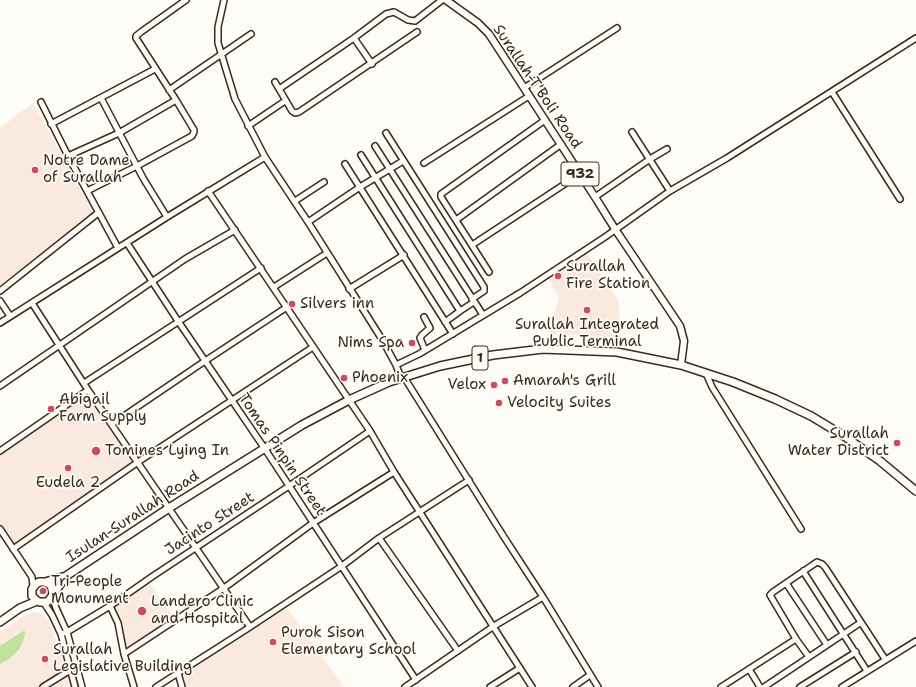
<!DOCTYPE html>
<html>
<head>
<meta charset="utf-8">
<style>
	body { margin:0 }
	canvas { display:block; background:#fdfcf7 }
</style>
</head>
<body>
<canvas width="916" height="687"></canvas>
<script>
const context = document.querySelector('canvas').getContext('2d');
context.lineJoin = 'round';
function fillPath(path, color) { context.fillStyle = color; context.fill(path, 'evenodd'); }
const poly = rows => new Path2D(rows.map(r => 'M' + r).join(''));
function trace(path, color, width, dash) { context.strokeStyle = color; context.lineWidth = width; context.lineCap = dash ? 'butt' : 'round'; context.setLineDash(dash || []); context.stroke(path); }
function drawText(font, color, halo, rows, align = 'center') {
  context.font = font + ' "Shantell Sans",sans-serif'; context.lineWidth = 3.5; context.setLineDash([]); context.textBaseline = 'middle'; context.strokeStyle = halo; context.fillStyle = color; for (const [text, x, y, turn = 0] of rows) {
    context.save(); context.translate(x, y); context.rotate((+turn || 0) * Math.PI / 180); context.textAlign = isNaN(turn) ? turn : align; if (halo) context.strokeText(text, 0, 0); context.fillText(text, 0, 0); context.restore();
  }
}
const built = poly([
	[33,103,94,213,0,289,0,128],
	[587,253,618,300,621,338,549,333,559,297,548,278],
	[87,396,133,462,13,544,0,524,0,454],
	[149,583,173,617,132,647,125,647,113,606],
	[287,608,344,687,186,687,183,675],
	[33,612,40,613,45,616,49,622,65,664,71,687,0,687,0,632,26,615]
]);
const green = poly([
	[25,630,24,639,19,650,9,659,0,664,0,646]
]);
const minor = poly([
	[224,0,218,27,218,43,235,99,265,157,308,222,383,341,396,365,401,378],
	[354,38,372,64],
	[275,82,292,111,295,113,299,112,417,32],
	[524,88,617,28],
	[279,89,354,38,386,14,394,12,408,20,415,21,442,0],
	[169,90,251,34],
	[832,92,900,199],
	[101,98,143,178,167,217],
	[41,102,68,156,118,248],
	[51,124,155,69],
	[248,126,285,101],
	[632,132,670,191],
	[386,133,484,287,484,291,472,299],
	[375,146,483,315],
	[361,155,460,311,474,302],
	[68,156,119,133,176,100],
	[424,163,529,96],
	[345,164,453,334],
	[87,191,137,166,192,136,194,132,194,130,176,100,136,38,136,36,141,32,186,0],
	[208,191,370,431,394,472,532,687],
	[595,197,650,159,667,149],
	[295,201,324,182],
	[456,220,560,145],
	[308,222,360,187,403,161],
	[127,243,178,321,265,449,416,680],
	[472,245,580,174],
	[489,272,441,197,441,194,545,120],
	[274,287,327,253],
	[349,289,404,255],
	[0,291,98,213],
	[0,301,10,316],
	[32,303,88,390,250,627],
	[424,317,430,328,422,335,420,338,425,350],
	[445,322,460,311],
	[0,323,167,217,265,157],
	[396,365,419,354,520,293,605,237,670,191,727,158,916,38],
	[706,373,712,387,801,529],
	[404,377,504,537,543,597,598,687],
	[84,383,261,268],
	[0,386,185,259,235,230],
	[112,424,205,361,287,307],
	[0,451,88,390],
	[0,529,32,577,33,586],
	[379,538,458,651],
	[13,549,138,462,313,347],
	[803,571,867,671],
	[786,583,827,645],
	[52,596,56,608,67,632,82,687],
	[44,603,52,615,61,634,75,687],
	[110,606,118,623,124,654,134,687],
	[61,634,67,632,110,606,153,576,289,486,370,431],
	[124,654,224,588,313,523,394,472],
	[809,657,796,639,770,595,773,592,817,562,822,564,825,567,885,659],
	[749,669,760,687],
	[178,673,182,687],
	[43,687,72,669],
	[156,687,250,627,342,566,379,538,469,480],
	[405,687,494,626,543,597],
	[490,687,520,668],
	[573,687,590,675],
	[721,687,796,639],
	[764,687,860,623],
	[800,687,856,652],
	[842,687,916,641]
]);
const major = poly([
	[446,0,478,23,489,34,595,197,615,229,680,326,684,341,681,365]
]);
const highway = poly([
	[45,582,66,576,169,508,302,425,349,400,389,382,440,366,493,355,543,349,617,352,681,365,733,382,775,399,811,416,844,436,880,461,916,491],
	[53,594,51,585,45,582,39,582,36,584,32,589,32,596,37,601,40,602,47,602,50,599,66,576],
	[0,622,20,608,37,601]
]);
const markers = [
	[35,170,4,"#d1495b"],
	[558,276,4,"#d1495b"],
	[292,304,4,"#d1495b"],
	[587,310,4,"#d1495b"],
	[412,343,4,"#d1495b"],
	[344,378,4,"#d1495b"],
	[505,381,4,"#d1495b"],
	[494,385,4,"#d1495b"],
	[499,403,4,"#d1495b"],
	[51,409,4,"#d1495b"],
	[897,443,4,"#d1495b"],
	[96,451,5,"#d1495b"],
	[68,468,4,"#d1495b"],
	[43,591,4,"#d1495b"],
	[142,611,5,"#d1495b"],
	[273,642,4,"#d1495b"],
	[45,659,4,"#d1495b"]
];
const shields = [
	[580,174,38],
	[480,358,16]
];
const shieldNames = [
	["932",580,174],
	["1",480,358]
];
const streetNames = [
	["Surallah-T'Boli Road",537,87,56],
	["Tomas Pinpin Street",282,455,56],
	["Isulan-Surallah Road",133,517,-33],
	["Jacinto Street",210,524,-33]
];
const poiNames = [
	["Notre Dame",43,161],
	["of Surallah",43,178],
	["Surallah",566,267],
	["Fire Station",566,284],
	["Silvers inn",300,304],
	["Surallah Integrated",587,325,"center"],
	["Public Terminal",587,342,"center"],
	["Nims Spa",404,343,"right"],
	["Phoenix",352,378],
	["Amarah's Grill",513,381],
	["Velox",486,385,"right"],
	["Abigail",59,400],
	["Farm Supply",59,417],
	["Velocity Suites",507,403],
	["Surallah",889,434,"right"],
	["Water District",889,451,"right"],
	["Tomines Lying In",105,451],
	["Eudela 2",68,483,"center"],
	["Tri-People",51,582],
	["Monument",51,599],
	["Landero Clinic",151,602],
	["and Hospital",151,619],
	["Purok Sison",281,633],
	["Elementary School",281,650],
	["Surallah",53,650],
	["Legislative Building",53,667]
];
fillPath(built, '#fae9df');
fillPath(green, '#bfe29c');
trace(minor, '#3b2a1e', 8);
trace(major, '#3b2a1e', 9);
trace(highway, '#3b2a1e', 10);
trace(minor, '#fdfcf7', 5);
trace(major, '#fdfcf7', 6);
trace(highway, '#fdfcf7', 7);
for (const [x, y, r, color] of markers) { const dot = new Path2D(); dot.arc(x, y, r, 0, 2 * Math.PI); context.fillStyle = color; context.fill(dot); trace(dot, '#fdfcf7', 1.5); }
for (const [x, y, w] of shields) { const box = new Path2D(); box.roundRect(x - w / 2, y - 12, w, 24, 3); context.fillStyle = '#fdfcf7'; context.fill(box); trace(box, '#3b2a1e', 1); }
drawText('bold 14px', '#3b2a1e', null, shieldNames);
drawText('15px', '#3b2a1e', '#fdfcf7', streetNames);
drawText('15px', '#3b2a1e', '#fdfcf7', poiNames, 'left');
</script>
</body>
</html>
